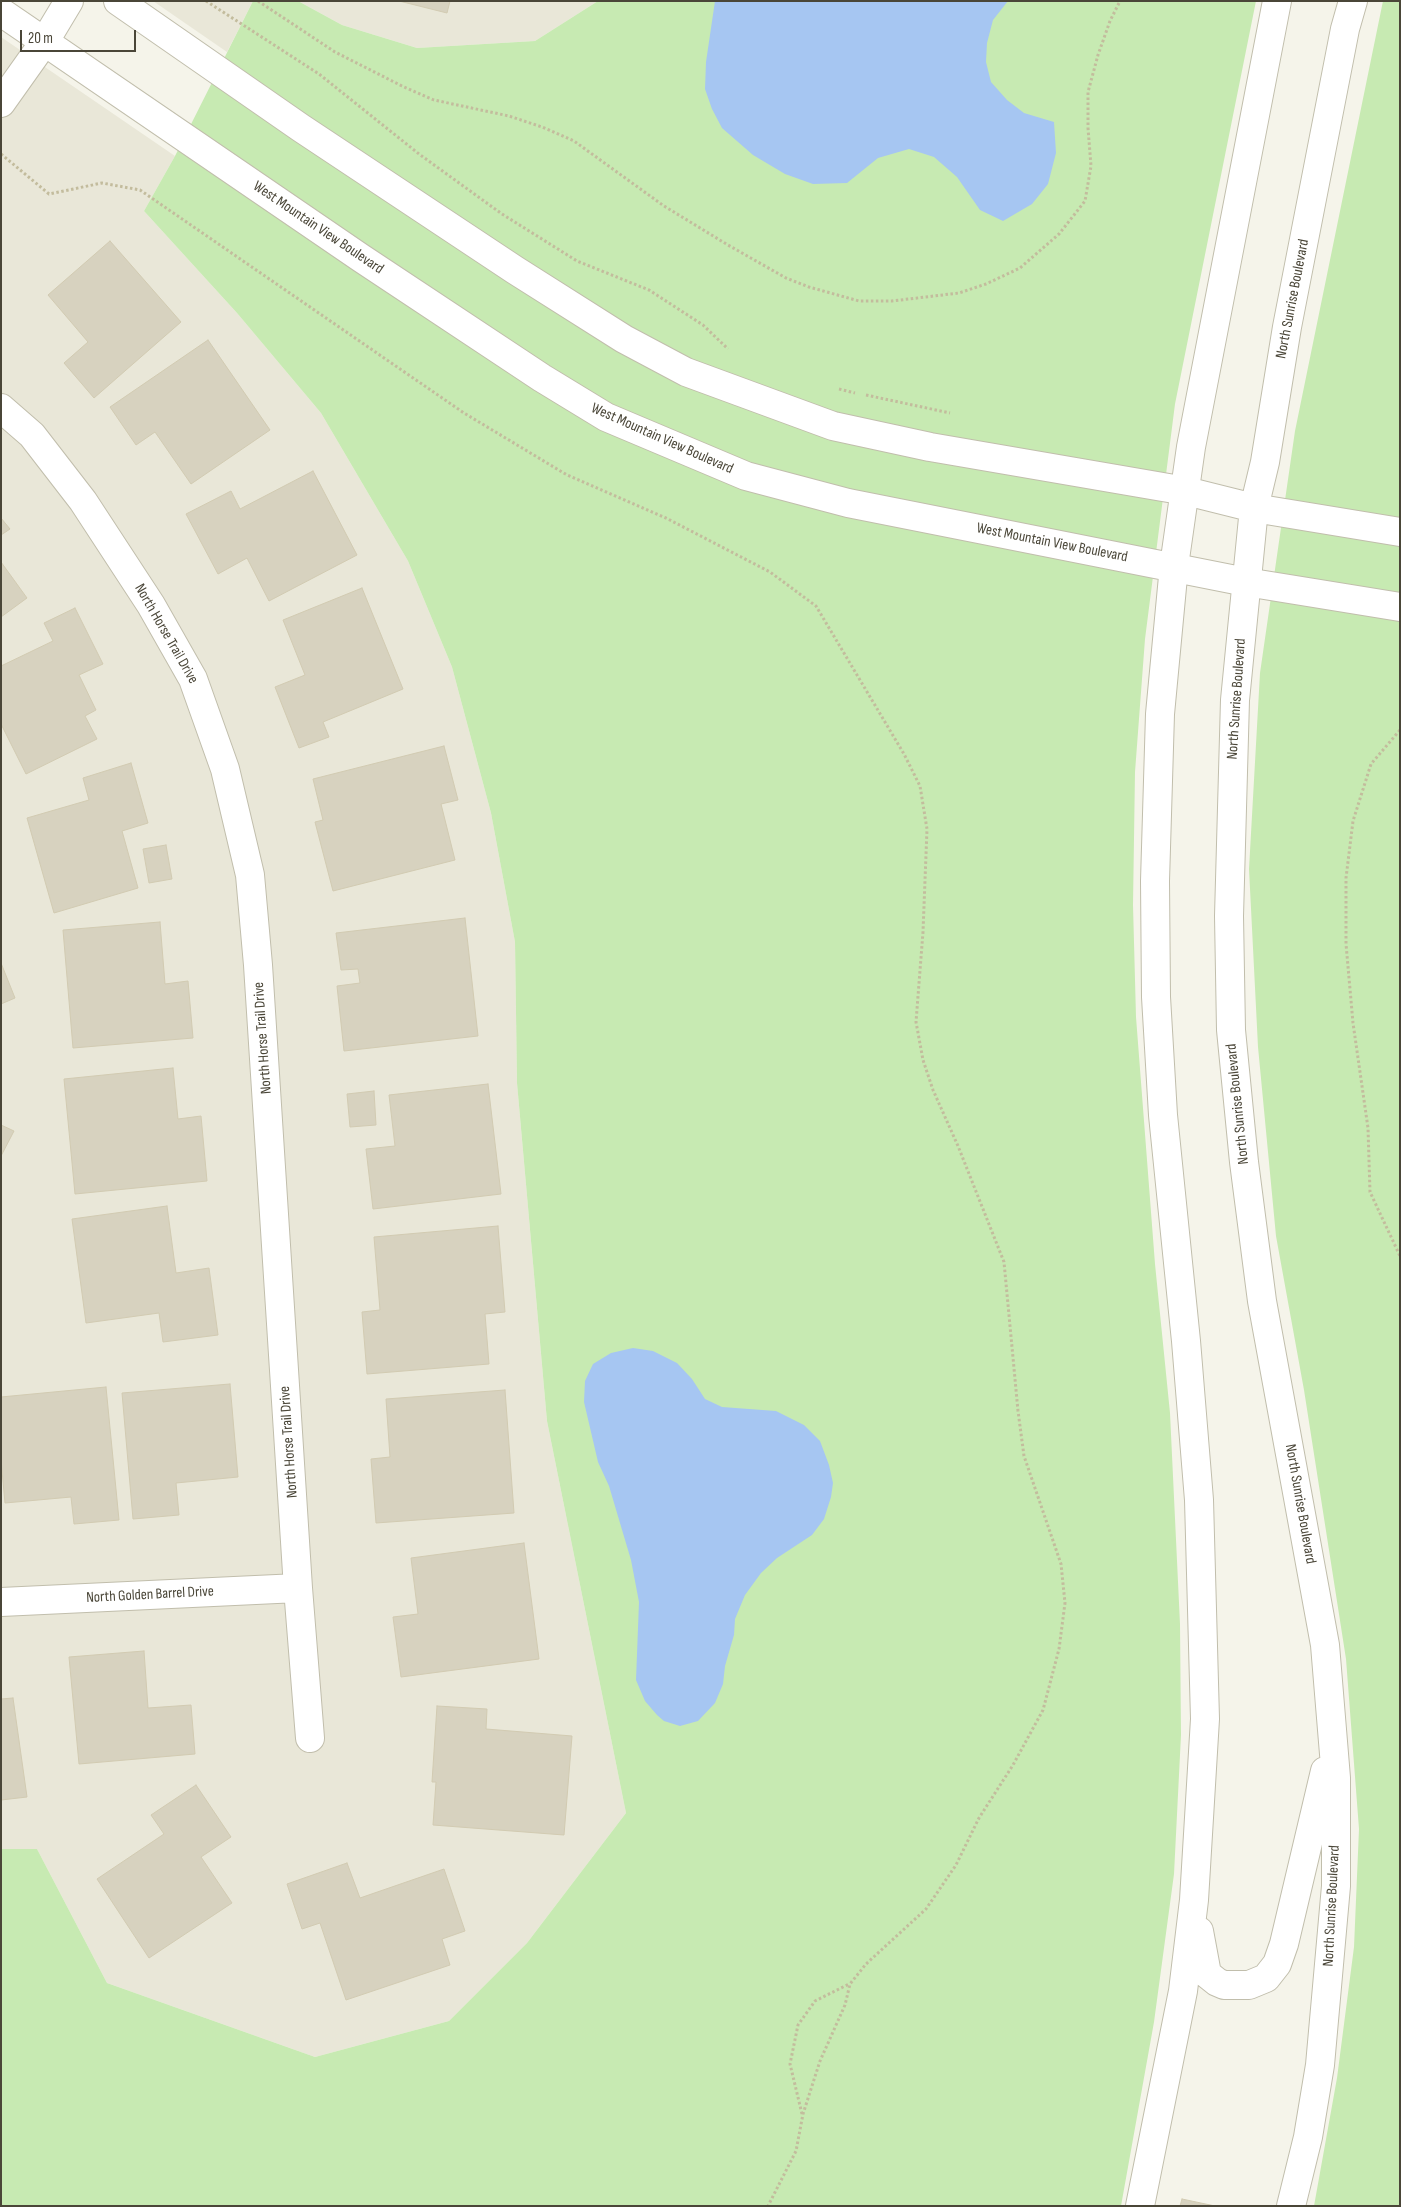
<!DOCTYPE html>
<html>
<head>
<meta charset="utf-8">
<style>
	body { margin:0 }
	#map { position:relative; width:1401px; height:2207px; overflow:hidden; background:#f5f4ea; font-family:"Sofia Sans Condensed",sans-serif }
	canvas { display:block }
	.frame { position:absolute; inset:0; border:2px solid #4a4638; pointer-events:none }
	.scale { position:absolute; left:20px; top:30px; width:116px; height:22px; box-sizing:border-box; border:2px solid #4a4638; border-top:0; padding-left:6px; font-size:15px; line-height:18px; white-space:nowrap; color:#4a4638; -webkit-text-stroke:4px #fff; paint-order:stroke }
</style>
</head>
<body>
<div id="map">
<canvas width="1401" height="2207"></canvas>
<div class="frame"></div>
<div class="scale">20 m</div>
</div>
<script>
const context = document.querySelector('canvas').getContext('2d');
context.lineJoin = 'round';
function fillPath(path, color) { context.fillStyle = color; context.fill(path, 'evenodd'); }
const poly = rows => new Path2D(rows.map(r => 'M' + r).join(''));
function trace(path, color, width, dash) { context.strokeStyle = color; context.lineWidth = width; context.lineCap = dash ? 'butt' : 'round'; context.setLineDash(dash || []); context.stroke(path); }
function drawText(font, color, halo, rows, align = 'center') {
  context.font = font + ' "Sofia Sans Condensed",sans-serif'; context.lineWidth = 4.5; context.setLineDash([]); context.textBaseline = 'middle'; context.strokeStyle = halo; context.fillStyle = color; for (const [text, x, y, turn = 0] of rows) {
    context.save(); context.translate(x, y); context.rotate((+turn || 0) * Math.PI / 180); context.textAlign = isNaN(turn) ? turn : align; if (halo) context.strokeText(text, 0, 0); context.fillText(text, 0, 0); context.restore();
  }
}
const residential = poly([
	[153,1,253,1,227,52],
	[298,1,598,1,535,41,417,48,342,25],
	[1,37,175,156,144,211,237,313,321,413,408,561,452,667,491,813,515,942,517,1083,547,1421,626,1813,527,1943,449,2021,315,2057,107,1983,37,1849,1,1849]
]);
const green = poly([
	[253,1,298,1,342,25,417,48,535,41,598,1,1256,1,1175,404,1145,639,1135,772,1133,905,1136,1017,1155,1264,1170,1413,1180,1624,1181,1735,1174,1874,1154,2022,1121,2206,1,2206,1,1849,37,1849,107,1983,315,2057,449,2021,527,1943,626,1813,547,1421,517,1083,515,942,491,813,452,667,408,561,321,413,237,313,144,211,175,156],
	[1383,1,1400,1,1400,2206,1314,2206,1337,2078,1354,1947,1359,1829,1346,1659,1304,1390,1276,1236,1258,1047,1249,869,1260,673,1295,431]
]);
const water = poly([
	[715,1,1008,1,993,20,987,43,986,62,991,82,1007,100,1024,113,1054,122,1056,153,1048,184,1032,204,1003,221,980,210,957,177,934,157,909,149,878,158,847,183,813,184,785,174,753,155,722,128,712,109,705,89,706,62],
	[633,1348,653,1351,677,1363,692,1379,705,1399,722,1407,776,1411,804,1425,820,1441,829,1465,833,1483,831,1497,824,1519,812,1535,777,1558,761,1573,745,1595,735,1619,734,1635,725,1666,723,1684,715,1703,698,1721,680,1726,664,1721,657,1715,645,1701,636,1680,639,1602,631,1560,609,1486,598,1462,584,1402,585,1381,593,1364,611,1353]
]);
const building = poly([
	[399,1,450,1,447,13,399,1],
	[110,241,181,322,94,398,64,363,88,342,48,295,110,241],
	[208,340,270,430,191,484,155,432,136,445,110,407,208,340],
	[313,471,357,555,269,601,247,558,218,574,186,514,231,491,240,509,313,471],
	[1,518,10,529,1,535,1,518],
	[1,562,27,598,1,617,1,562],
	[362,588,403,689,323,722,329,737,299,748,275,687,305,675,283,620,362,588],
	[75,608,103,664,79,675,96,710,85,716,97,739,26,774,1,724,1,666,53,641,44,623,75,608],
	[444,746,458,800,441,804,455,860,333,891,315,822,323,820,313,779,444,746],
	[131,763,148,823,122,831,138,888,54,913,27,818,89,800,83,778,131,763],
	[166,845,172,879,149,883,143,849,166,845],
	[465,918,478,1036,344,1051,337,986,360,983,358,969,341,970,336,933,465,918],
	[160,922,165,984,188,981,193,1038,73,1048,63,930,160,922],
	[1,963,15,998,1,1004,1,963],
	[173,1068,178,1119,201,1116,207,1181,75,1194,64,1079,173,1068],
	[488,1084,501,1194,373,1209,366,1149,395,1146,389,1095,488,1084],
	[374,1091,376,1125,350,1127,347,1094,374,1091],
	[1,1125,14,1131,1,1156,1,1125],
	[167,1206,176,1273,209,1268,218,1335,163,1342,159,1313,86,1323,72,1219,167,1206],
	[498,1226,505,1312,485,1314,489,1364,367,1374,362,1312,380,1310,374,1237,498,1226],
	[230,1384,238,1477,176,1483,179,1515,133,1519,122,1393,230,1384],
	[106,1387,119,1520,74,1524,71,1497,5,1503,1,1460,1,1397,106,1387],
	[505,1390,514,1513,376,1523,371,1459,390,1457,386,1399,505,1390],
	[524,1543,539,1659,401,1677,393,1617,418,1614,411,1558,524,1543],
	[144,1651,148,1708,191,1705,195,1754,79,1764,69,1657,144,1651],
	[13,1698,27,1797,1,1800,1,1699,13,1698],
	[437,1706,487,1709,486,1729,572,1736,564,1835,433,1825,436,1782,432,1782,437,1706],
	[196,1785,231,1837,201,1857,232,1903,149,1958,97,1879,164,1834,151,1815,196,1785],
	[347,1863,360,1898,444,1869,465,1931,442,1939,450,1965,346,2000,320,1923,302,1929,287,1884,347,1863],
	[1182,2199,1215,2206,1180,2206,1182,2199]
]);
const path = poly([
	[206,1,319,74,419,154,502,214,577,261,649,290,703,325,728,349],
	[258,1,335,52,402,86,434,100,509,116,542,127,574,141,664,206,728,245,786,278,809,287,859,301,892,301,959,293,986,284,1020,268,1059,234,1085,201,1091,166,1088,128,1088,92,1098,55,1110,21,1120,1],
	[1,154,49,194,102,183,140,190,464,413,567,475,666,518,770,572,816,606,904,754,920,786,927,829,923,932,916,1022,923,1060,933,1090,958,1146,1004,1262,1018,1411,1024,1456,1061,1564,1065,1603,1059,1649,1043,1710,1013,1765,979,1818,956,1865,926,1909,866,1964,850,1984,845,2005,820,2061,803,2114,796,2151,768,2206],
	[839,389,855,393],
	[866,395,950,413],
	[1400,730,1371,764,1353,821,1346,878,1346,944,1353,1023,1368,1128,1370,1192,1400,1256],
	[802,2114,790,2064,798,2025,815,2001,849,1984]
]);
const minor = poly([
	[118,1,301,128,515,270,624,339,686,372,833,426,930,447,1186,491,1254,508,1400,532],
	[1,12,361,258,542,378,606,417,746,476,848,503,1246,582,1400,607],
	[1,103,45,41,69,1],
	[1,408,32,435,83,501,151,605,193,679,225,769,250,875,258,965,298,1588,310,1738],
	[1,1602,298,1588],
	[1199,1931,1207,1974,1217,1982,1224,1985,1249,1985,1266,1978,1277,1964,1284,1944,1325,1771],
	[1140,2206,1183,1991,1194,1900,1205,1719,1199,1500,1186,1341,1163,1115,1156,997,1155,881,1160,714,1174,566,1191,447,1277,1],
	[1291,2206,1308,2137,1320,2065,1336,1886,1336,1778,1325,1645,1262,1301,1244,1162,1231,1030,1229,916,1235,700,1254,508,1265,462,1287,327,1345,29,1353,1]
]);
const streetNames = [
	["West Mountain View Boulevard",318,228,34],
	["North Sunrise Boulevard",1293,299,-79],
	["West Mountain View Boulevard",662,439,24],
	["West Mountain View Boulevard",1052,543,11],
	["North Horse Trail Drive",166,634,60],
	["North Sunrise Boulevard",1237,699,-86],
	["North Horse Trail Drive",263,1038,-94],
	["North Sunrise Boulevard",1238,1104,-96],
	["North Horse Trail Drive",289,1442,-94],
	["North Sunrise Boulevard",1300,1504,80],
	["North Golden Barrel Drive",150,1595,-3],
	["North Sunrise Boulevard",1332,1906,-87]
];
fillPath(residential, '#e9e7d8');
fillPath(green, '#c7eab2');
fillPath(water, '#a6c6f2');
fillPath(building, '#d7d2bf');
trace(building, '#d2cbb2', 1);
trace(minor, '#c1beac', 30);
trace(path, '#c3bc9d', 3, [2.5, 2.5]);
trace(minor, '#fff', 28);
drawText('15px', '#4a4638', '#fff', streetNames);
</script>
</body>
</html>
